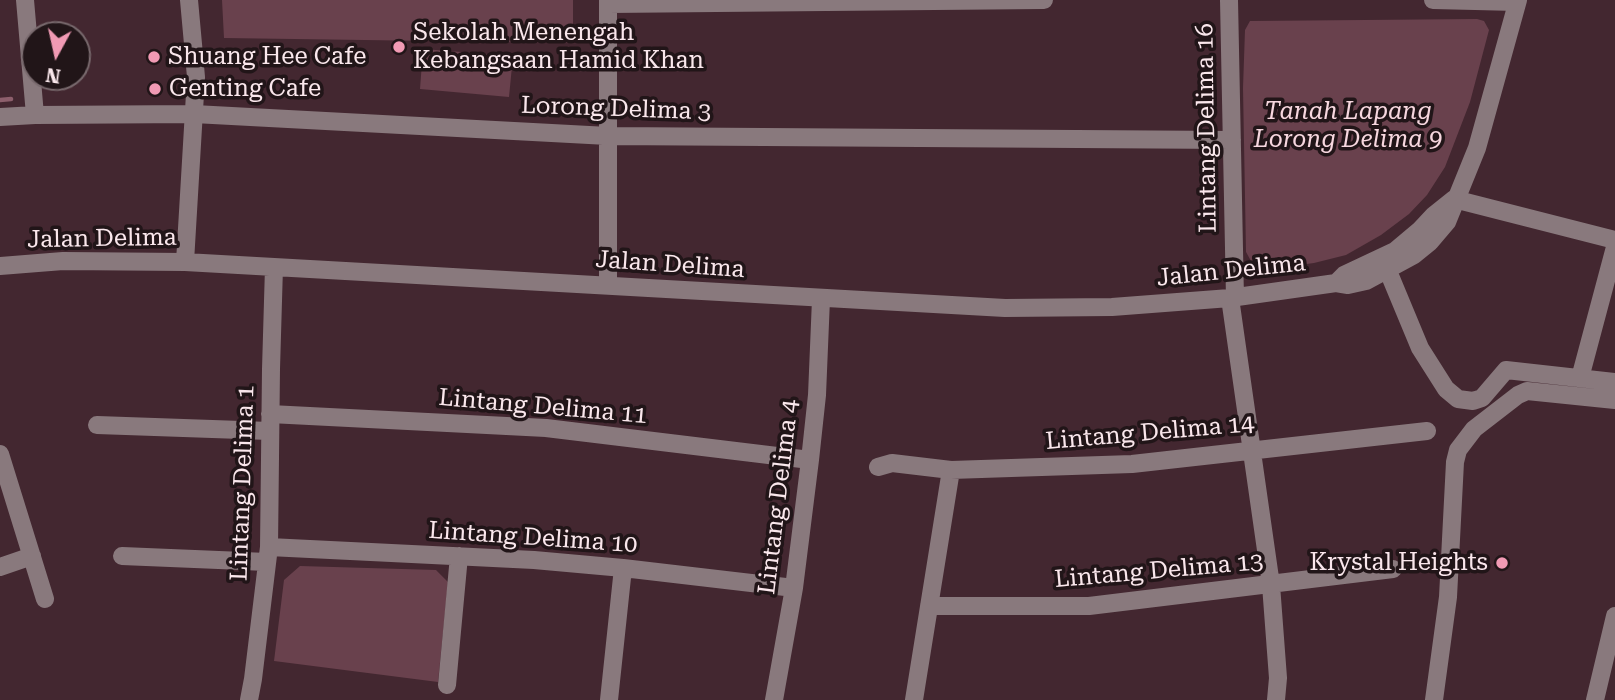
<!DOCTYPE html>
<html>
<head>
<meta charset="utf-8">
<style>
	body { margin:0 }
	#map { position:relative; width:1615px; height:700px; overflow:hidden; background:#432730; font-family:"Roboto Serif",serif }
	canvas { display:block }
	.north { position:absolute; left:21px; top:21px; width:70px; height:70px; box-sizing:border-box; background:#211518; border:2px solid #78696d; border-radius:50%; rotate:188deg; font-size:19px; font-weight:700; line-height:28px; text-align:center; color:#fae7ec }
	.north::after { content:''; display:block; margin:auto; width:24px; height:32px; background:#f19ab4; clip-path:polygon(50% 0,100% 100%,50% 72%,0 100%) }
</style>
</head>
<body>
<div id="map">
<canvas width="1615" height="700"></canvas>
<div class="north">N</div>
</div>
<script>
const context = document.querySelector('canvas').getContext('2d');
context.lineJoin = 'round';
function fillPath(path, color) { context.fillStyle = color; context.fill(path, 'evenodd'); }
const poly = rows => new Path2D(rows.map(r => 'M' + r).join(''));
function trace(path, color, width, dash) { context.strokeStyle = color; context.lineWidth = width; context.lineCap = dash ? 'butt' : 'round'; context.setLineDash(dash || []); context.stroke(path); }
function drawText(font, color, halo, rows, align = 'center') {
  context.font = font + ' "Roboto Serif",serif'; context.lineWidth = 7; context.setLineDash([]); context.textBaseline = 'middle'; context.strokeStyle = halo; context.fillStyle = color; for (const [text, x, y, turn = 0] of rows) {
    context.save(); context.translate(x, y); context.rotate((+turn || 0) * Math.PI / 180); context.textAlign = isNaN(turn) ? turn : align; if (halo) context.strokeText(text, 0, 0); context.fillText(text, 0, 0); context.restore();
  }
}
const green = poly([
	[222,0,573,0,573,43,224,38],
	[1477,19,1484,21,1489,30,1470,102,1445,167,1427,195,1409,214,1381,235,1346,255,1314,263,1269,269,1259,266,1251,261,1246,252,1243,88,1245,30,1250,21],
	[423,49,513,56,509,97,420,89],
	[300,566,436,570,448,582,438,682,274,661,284,580]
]);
const stream = poly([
	[0,100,11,99]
]);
const minor = poly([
	[25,0,35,115],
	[608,0,608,285],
	[1229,0,1235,298],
	[1433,0,1517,2],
	[608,4,1044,0],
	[0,117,35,115,194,114,608,136,1232,140],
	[1454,199,1615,240],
	[185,262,196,77,189,0],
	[0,266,63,261,185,262,1005,308,1112,307,1230,298,1336,283,1348,285,1366,281,1414,255,1430,242,1447,222,1477,148,1518,0],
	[1388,271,1420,348,1446,389,1458,399,1473,401,1482,398,1506,370,1615,382],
	[1336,283,1344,275,1395,251,1420,230,1434,215,1454,199],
	[1230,298,1271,585,1278,678,1276,700],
	[1580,378,1615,247],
	[270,414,546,428,810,460],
	[97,425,270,431],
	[0,454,45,599],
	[878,467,892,463,951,470,1132,464,1427,431],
	[269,547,534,560,623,568,794,588],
	[122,556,267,562],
	[0,567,32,556],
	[929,606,1089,606,1393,569],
	[447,685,459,556],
	[249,700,253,679,269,547,271,369,274,267],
	[609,700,623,568],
	[774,700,794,588,810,460,817,395,821,299],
	[914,700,951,470],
	[1434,700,1448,597,1455,462,1458,450,1474,429,1518,395,1527,391,1615,400],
	[1595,700,1615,616]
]);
const markers = [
	[399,47,7,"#f19ab4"],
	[154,57,7,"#f19ab4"],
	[155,89,7,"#f19ab4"],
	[1502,563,7,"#f19ab4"]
];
const poiNames = [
	["Sekolah Menengah",413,33],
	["Kebangsaan Hamid Khan",413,61],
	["Shuang Hee Cafe",168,57],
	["Genting Cafe",169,89],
	["Krystal Heights",1488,563,"right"]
];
const streetNames = [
	["Lorong Delima 3",616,109,2],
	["Lintang Delima 16",1207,128,-91],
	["Jalan Delima",102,239,-1],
	["Jalan Delima",670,265,4],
	["Jalan Delima",1231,271,-6],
	["Lintang Delima 11",543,407,5],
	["Lintang Delima 14",1150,433,-5],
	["Lintang Delima 1",243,483,-88],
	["Lintang Delima 4",779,497,-83],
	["Lintang Delima 10",533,538,4],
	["Lintang Delima 13",1159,571,-5]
];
const parkNames = [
	["Tanah Lapang",1348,112],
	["Lorong Delima 9",1348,140]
];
fillPath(green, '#69414d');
trace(stream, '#8d5f6c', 4.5);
trace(minor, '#89797d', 18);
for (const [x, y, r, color] of markers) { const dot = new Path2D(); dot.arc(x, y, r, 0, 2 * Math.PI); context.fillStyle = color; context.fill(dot); trace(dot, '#211518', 2.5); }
drawText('24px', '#fae7ec', '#211518', poiNames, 'left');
drawText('24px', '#fae7ec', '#211518', streetNames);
drawText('italic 24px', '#f7d7df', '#211518', parkNames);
</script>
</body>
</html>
